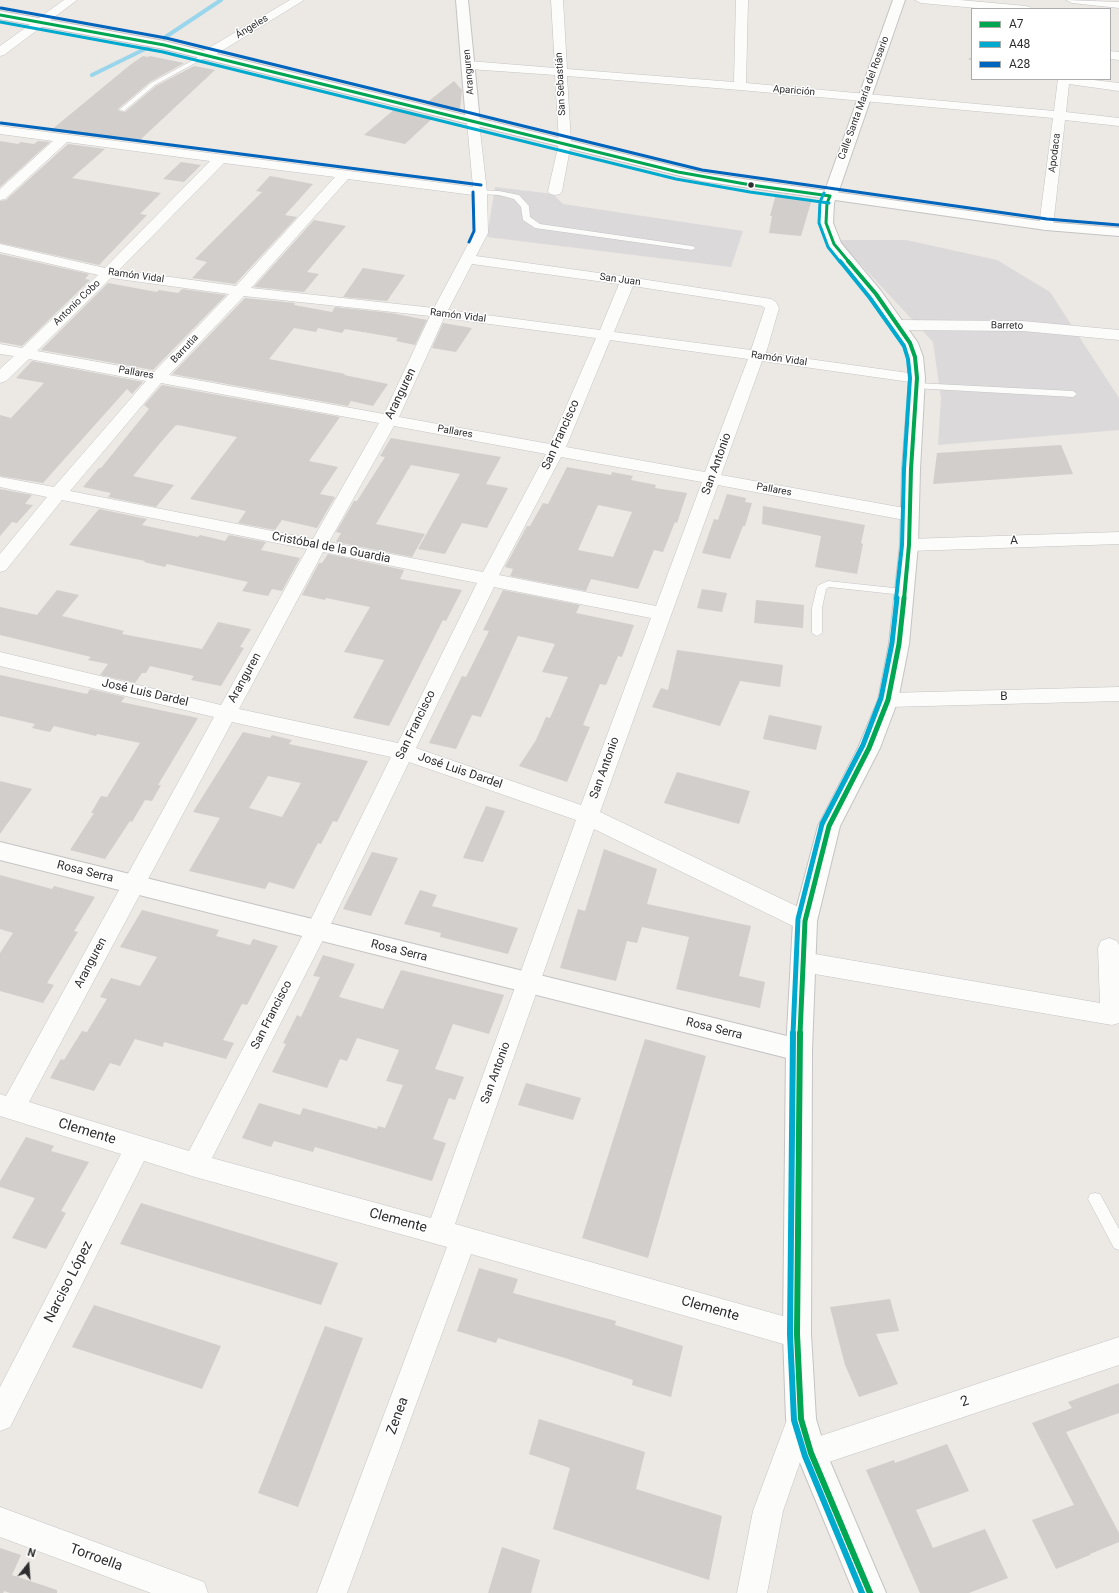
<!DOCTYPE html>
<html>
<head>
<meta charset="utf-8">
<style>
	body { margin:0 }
	#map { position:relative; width:1119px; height:1593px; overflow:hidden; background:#ece8e4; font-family:Roboto,sans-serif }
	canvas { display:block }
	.legend { position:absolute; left:971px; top:8px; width:140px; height:72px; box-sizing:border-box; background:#fff; border:1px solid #ababab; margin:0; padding:5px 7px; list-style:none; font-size:12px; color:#2e2e2e }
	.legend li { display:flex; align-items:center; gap:8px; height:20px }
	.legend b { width:20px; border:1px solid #ababab }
	.north { position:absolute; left:8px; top:1545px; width:40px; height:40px; -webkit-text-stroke:3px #fff; paint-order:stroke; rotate:17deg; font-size:11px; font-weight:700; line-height:16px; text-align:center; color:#2e2e2e }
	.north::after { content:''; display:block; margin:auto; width:14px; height:18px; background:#2e2e2e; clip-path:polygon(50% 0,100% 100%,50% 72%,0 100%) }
</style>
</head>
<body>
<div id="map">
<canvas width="1119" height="1593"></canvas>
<ul class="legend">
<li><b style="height:5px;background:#00a651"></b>A7</li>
<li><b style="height:5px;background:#00a9ce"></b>A48</li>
<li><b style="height:5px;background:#0065bd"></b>A28</li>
</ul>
<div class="north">N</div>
</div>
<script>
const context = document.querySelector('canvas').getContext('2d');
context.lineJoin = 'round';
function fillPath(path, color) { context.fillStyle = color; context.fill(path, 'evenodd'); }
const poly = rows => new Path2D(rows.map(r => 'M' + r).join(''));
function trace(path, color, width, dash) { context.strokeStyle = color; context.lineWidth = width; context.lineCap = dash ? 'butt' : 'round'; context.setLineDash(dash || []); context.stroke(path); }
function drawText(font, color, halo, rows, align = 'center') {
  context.font = font + ' Roboto,sans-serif'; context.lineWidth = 3; context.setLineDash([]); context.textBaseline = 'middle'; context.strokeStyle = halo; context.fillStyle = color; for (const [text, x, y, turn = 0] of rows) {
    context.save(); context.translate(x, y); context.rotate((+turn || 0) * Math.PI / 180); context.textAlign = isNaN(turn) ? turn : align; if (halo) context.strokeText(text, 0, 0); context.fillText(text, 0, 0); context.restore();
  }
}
const industrial = poly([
	[495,187,553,194,563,204,743,231,731,267,487,237],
	[838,240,906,240,997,260,1050,292,1119,398,1119,430,938,445,941,399,933,342]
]);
const stream = poly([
	[164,38,221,0],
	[92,75,151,46]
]);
const building = poly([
	[143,56,148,57,150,56,184,63,150,82,118,109,119,111,125,112,156,86,194,66,215,70,140,140,119,137,116,139,50,131,130,65],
	[454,81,462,90,460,109,447,106,444,108,425,104],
	[396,108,434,117,405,144,364,135],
	[0,141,18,144,21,142,34,144,38,141,50,142,0,187],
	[68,144,105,149,72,178,161,193,140,214,147,215,99,265,0,243,0,201,6,200],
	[181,162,201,165,184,182,163,179],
	[270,176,313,184,285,215,297,217,235,284,192,278,207,262,195,259,262,192,256,191],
	[776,194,812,199,801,236,769,233,772,216,770,216],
	[314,220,346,226,307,272,319,274,304,292,254,287],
	[0,254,89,274,85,279,90,280,22,346,0,342],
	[363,268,405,275,387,301,343,297],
	[108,283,157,292,159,290,178,293,182,289,226,295,153,370,41,350],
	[245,298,295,303,294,305,332,312,335,307,391,313,427,320,415,345,396,341,398,338,345,329,342,333,318,328,316,332,294,328,269,359,345,374,344,375,388,384,373,406,351,401,348,406,172,374],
	[443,323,472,328,456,352,432,348],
	[32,361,143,382,132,394,127,389,43,483,0,476,0,415,11,418,44,383,16,378],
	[162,385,340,417,309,461,338,467,320,494,335,497,317,528,282,520,275,530,238,523,246,511,190,499,237,437,178,425,175,426,161,442,133,476,174,485,156,507,108,497,111,493,83,487,99,468,101,468,149,409,144,405],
	[391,438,501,457,486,484,508,488,487,528,462,523,445,554,418,549,460,474,411,465,376,524,425,534,412,557,336,542,341,533,336,532,354,501,357,501,385,457,380,456],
	[1061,445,1073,474,933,484,937,453],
	[567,467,611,475,612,472,633,476,631,480,656,485,655,488,687,493,677,523,675,522,663,552,654,550,638,589,591,579,586,591,510,576,513,569,505,567,527,526,530,526,543,503,548,504],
	[598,505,632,512,613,557,578,550],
	[0,489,32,495,25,504,33,505,17,523,12,522,0,536],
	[727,494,746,498,745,502,752,503,745,526,743,526,730,559,702,553,714,519,718,520],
	[763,506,865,525,861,543,863,544,857,574,815,567,821,536,762,524],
	[99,509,147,519,142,525,198,537,200,535,225,541,229,535,266,542,261,550,300,558,282,591,272,589,268,596,242,591,248,582,167,564,165,567,144,562,145,561,69,545],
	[328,554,404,570,400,579,462,590,446,621,443,620,389,726,353,718,384,660,344,652,370,607,326,598,325,600,302,595,319,563,322,563],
	[702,589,727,593,722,612,697,608],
	[57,590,79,595,62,616,124,631,122,634,202,649,218,622,251,629,240,647,244,648,221,686,191,680,194,676,150,666,146,673,142,673,135,683,100,675,108,664,88,660,91,657,0,635,0,607,37,615],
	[503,590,580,605,576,613,634,625,622,657,618,656,606,685,600,684,583,725,590,727,567,782,519,766,536,740,546,717,550,718,568,677,542,672,555,644,518,636,481,717,472,715,456,749,429,743,462,676,466,677,489,631,483,630],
	[756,600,804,605,803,628,754,623],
	[677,650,783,665,780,687,740,681,720,726,652,707,661,688,668,690],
	[0,675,87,694,90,689,125,697,121,702,198,718,158,785,161,785,152,801,145,800,132,822,130,821,105,859,70,850,94,813,91,813,101,796,107,797,140,743,97,734,96,736,54,726,50,732,32,728,35,724,0,716],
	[769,715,822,726,816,750,763,739],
	[243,732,270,738,272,735,292,740,289,744,368,761,337,822,333,821,321,844,318,843,294,889,269,882,265,889,189,871,220,818,193,812],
	[268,776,301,783,282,817,249,808],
	[677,772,750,791,739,824,664,803],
	[0,781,32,789,0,834],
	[486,806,505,811,483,862,463,858],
	[604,849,657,869,647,904,751,926,739,976,765,982,760,1008,676,989,689,937,642,927,637,943,627,941,616,981,560,968,578,909,585,911],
	[372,852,398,858,371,916,343,909],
	[0,875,52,889,54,886,95,897,74,931,78,932,47,983,54,985,43,1003,0,991,0,953,13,933,0,929],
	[420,890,437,895,432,906,518,928,508,954,440,937,441,933,404,924],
	[142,910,219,930,216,936,250,945,253,939,278,946,247,1005,242,1004,223,1040,234,1043,226,1059,164,1042,163,1047,135,1039,120,1066,110,1063,94,1091,50,1078,61,1059,64,1060,82,1031,87,1032,107,999,100,997,111,978,140,986,157,957,120,947],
	[323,955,355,964,339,997,383,1009,401,970,504,995,489,1034,453,1024,435,1069,464,1077,455,1100,449,1098,433,1139,446,1143,432,1181,315,1147,313,1152,274,1141,271,1147,242,1138,259,1103,300,1115,303,1108,377,1129,378,1126,385,1128,403,1085,386,1081,399,1050,357,1038,347,1061,340,1059,327,1088,272,1072,286,1044,283,1043,297,1015,301,1017,320,977,313,976],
	[645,1039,706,1056,648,1258,582,1238],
	[526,1083,581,1098,573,1120,518,1105],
	[26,1137,54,1146,51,1151,89,1162,61,1211,66,1213,46,1249,12,1238,35,1198,0,1187,0,1181],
	[141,1203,338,1263,321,1305,120,1244],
	[479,1268,518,1279,513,1293,616,1321,615,1325,683,1346,671,1397,632,1385,633,1380,568,1359,498,1338,496,1343,457,1331],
	[890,1299,899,1331,876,1334,898,1384,859,1397,845,1365,830,1307],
	[94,1305,221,1346,202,1389,72,1347],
	[325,1326,363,1338,298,1507,258,1493],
	[1119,1383,1119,1413,1066,1432,1119,1533,1119,1542,1090,1554,1090,1555,1056,1569,1032,1520,1074,1505,1032,1423,1072,1408,1068,1402],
	[539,1419,645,1452,636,1489,722,1516,709,1580,553,1529,570,1468,529,1454],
	[947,1444,969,1491,916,1510,933,1548,985,1529,1008,1578,969,1593,920,1593,866,1470,894,1460,895,1463],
	[502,1547,540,1560,531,1593,488,1593],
	[0,1548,21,1555,12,1575,57,1590,57,1593,10,1593,4,1591,3,1593,0,1593]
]);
const path = poly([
	[969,59,972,59]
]);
const service = poly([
	[206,53,209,55,208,56,155,85,124,111,119,110,151,83,206,53],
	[477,190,499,191,519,195,529,206,530,217,540,224,692,246,696,248,692,250,535,228,523,220,521,207,514,199,499,195,480,194,476,192,477,190],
	[917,383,1073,391,1077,394,1073,397,914,388,913,386,917,383],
	[828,581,903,589,908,592,903,595,829,587,826,589,822,608,822,633,817,636,812,633,812,608,817,587,819,585,828,581],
	[1095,1193,1100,1194,1119,1229,1119,1250,1114,1248,1088,1199,1090,1194,1095,1193]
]);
const minor = poly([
	[64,0,77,0,4,55,0,56,0,46,64,0],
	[290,0,304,0,210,58,202,58,200,55,202,52,290,0],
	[551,0,563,0,567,69,734,82,736,0,748,0,746,83,1054,111,1058,79,1085,79,1119,83,1119,91,1069,84,1066,112,1119,118,1119,126,1065,120,1053,226,1051,229,1046,230,1041,229,1039,226,1053,118,740,90,567,76,571,143,562,191,560,194,555,195,550,194,548,191,559,143,555,75,469,69,465,68,463,65,465,62,469,61,555,68,551,0],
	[915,0,960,0,1026,6,1030,7,1032,9,987,9,921,3,915,0],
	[1066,0,1119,2,1119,8,1072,3,1066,0],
	[1110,51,1119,52,1119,60,1110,59,1110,51],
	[473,118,477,119,479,122,487,192,488,233,476,256,628,277,771,299,776,302,779,308,766,353,923,375,925,378,923,381,917,383,762,361,721,475,910,509,916,511,919,515,916,519,910,521,718,485,600,812,813,914,816,921,813,928,805,930,797,928,594,829,455,1224,797,1320,807,1324,811,1334,807,1344,797,1348,471,1254,347,1593,317,1593,447,1247,195,1177,144,1161,10,1427,0,1431,0,1387,121,1154,0,1116,0,1094,6,1096,214,717,0,666,0,652,221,705,307,549,62,500,6,570,0,572,0,554,47,497,0,487,0,477,54,487,146,381,29,359,6,381,0,383,0,369,14,356,0,354,0,344,22,348,98,275,0,252,0,244,105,268,210,161,67,142,5,199,0,200,0,189,53,141,0,134,0,126,473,187,467,122,469,119,473,118],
	[224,163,335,177,236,286,119,270,224,163],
	[348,179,473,195,474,233,434,308,251,288,348,179],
	[472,264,619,284,600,330,448,310,472,264],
	[111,278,229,294,154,372,37,351,111,278],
	[633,286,762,306,765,308,751,350,614,332,633,286],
	[244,296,430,316,384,414,169,375,244,296],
	[444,318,596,338,550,444,399,417,444,318],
	[610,340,748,359,705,472,566,447,610,340],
	[161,383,379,423,313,539,70,491,161,383],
	[394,426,546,454,483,572,329,542,394,426],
	[561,457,702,482,656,606,499,575,561,457],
	[323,552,477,583,398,743,239,709,323,552],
	[494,587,651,618,581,805,416,748,494,587],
	[232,722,391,757,308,925,189,1151,29,1102,232,722],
	[409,762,576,820,431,1218,212,1158,328,930,409,762],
	[896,320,1023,321,1119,330,1119,340,1023,331,896,330,891,328,888,325,891,322,896,320],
	[1119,532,1119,544,909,551,903,549,900,545,903,541,909,539,1119,532],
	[1119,687,1119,701,888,707,881,705,878,700,881,695,888,693,1119,687],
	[1109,938,1117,941,1119,945,1119,1023,1112,1025,803,972,795,969,791,962,795,955,803,952,1100,1003,1098,948,1101,941,1109,938],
	[1119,1337,1119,1365,811,1468,800,1462,783,1511,767,1593,737,1593,753,1511,791,1409,801,1405,811,1409,815,1419,808,1440,1119,1337],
	[0,1507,193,1578,204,1582,208,1593,151,1593,0,1537,0,1507]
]);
const tertiary = poly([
	[456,0,468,0,480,122,478,125,473,126,468,125,466,122,456,0],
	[893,0,905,0,837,196,835,199,830,200,825,199,823,196,893,0],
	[0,842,799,1039,808,1042,812,1050,808,1058,799,1061,0,860,0,842]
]);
const secondary = poly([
	[0,11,164,41,701,173,1046,222,1119,228,1119,236,1046,230,835,200,834,203,833,223,841,243,881,291,918,343,923,357,925,378,920,469,918,545,909,644,898,700,880,748,840,826,817,921,812,1050,811,1334,816,1419,826,1452,886,1593,854,1593,796,1453,786,1419,783,1334,786,1050,793,921,818,826,858,748,878,700,889,644,900,545,902,469,909,378,907,357,902,343,870,297,827,244,819,223,820,203,822,198,701,181,164,49,0,19,0,11]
]);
const bus1Far3 = poly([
	[0,15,164,45,678,172,751,185,830,196],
	[830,196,827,203,826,223,834,244,849,262]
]);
const bus1Far2 = poly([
	[848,261,876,294,910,343,915,357,917,378,911,469,909,545,904,599]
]);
const bus1Far1 = poly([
	[800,1034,805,921,829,826,869,748,888,700,899,644,904,598]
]);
const bus1 = poly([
	[800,1033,797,1334,801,1419,811,1453,870,1593]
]);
const bus2Far3 = poly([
	[0,22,163,52,676,179,750,192,829,203],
	[824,193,820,202,819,223,828,247,840,262]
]);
const bus2Far2 = poly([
	[840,261,870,298,904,346,908,359,910,378,904,469,902,545,896,599]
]);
const bus2Far1 = poly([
	[793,1034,798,919,822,824,863,745,881,698,892,643,897,598]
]);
const bus2 = poly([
	[793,1033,790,1334,794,1420,805,1456,862,1593]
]);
const bus3 = poly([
	[1,8,166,38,702,170,1047,219,1119,225],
	[1,123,481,185],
	[469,242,474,231,473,192]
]);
const markers = [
	[751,185,3.5,"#2e2e2e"]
];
const farStreetnames = [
	["Ángeles",252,27,-31],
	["Aranguren",469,72,-95],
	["San Sebastián",561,84,-93],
	["Aparición",794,91,5],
	["Calle Santa María del Rosario",864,98,-70],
	["Apodaca",1055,153,-83],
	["Ramón Vidal",136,276,8],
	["San Juan",620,280,8],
	["Antonio Cobo",77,303,-44],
	["Ramón Vidal",458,316,7],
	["Barreto",1007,326,1],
	["Barrutia",185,349,-47],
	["Ramón Vidal",779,359,8],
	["Pallares",136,373,10],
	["Pallares",455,432,10],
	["Pallares",774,490,10]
];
const streetNames = [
	["Aranguren",401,394,-64],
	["San Francisco",561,435,-66],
	["San Antonio",717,464,-70],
	["A",1014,541,-2],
	["Cristóbal de la Guardia",331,548,11],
	["Aranguren",245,678,-61],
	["José Luis Dardel",145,693,13],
	["B",1004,697,-1],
	["San Francisco",416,725,-64],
	["San Antonio",605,768,-70],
	["José Luis Dardel",460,771,19],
	["Rosa Serra",85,872,14],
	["Rosa Serra",399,951,14],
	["Aranguren",91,963,-62],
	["San Francisco",272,1015,-63],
	["Rosa Serra",714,1029,14],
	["San Antonio",496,1073,-70]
];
const nearStreetnames = [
	["Clemente",87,1132,17],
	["Clemente",398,1221,15],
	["Narciso López",69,1282,-63],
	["Clemente",710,1309,16],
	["2",965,1402,-18],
	["Zenea",398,1416,-70],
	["Torroella",96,1558,20]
];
fillPath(industrial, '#dcd9db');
trace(stream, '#99d6ec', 4);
fillPath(building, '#d1cecb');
trace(service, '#c5c4c5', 1);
trace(minor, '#c5c4c5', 1);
trace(tertiary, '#c5c4c5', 2);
trace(secondary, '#c5c4c5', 2);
trace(path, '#c9c9c8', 1.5, [2, 1]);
fillPath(service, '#fcfcfb');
fillPath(minor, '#fcfcfb');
fillPath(tertiary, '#fcfcfb');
fillPath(secondary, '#fcfcfb');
trace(bus1Far3, '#00a651', 3);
trace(bus1Far2, '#00a651', 4);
trace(bus1Far1, '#00a651', 5);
trace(bus1, '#00a651', 6);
trace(bus2Far3, '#00a9ce', 3);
trace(bus2Far2, '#00a9ce', 4);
trace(bus2Far1, '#00a9ce', 5);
trace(bus2, '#00a9ce', 6);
trace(bus3, '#0065bd', 3);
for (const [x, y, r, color] of markers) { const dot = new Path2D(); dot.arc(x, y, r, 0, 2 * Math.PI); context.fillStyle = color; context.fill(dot); trace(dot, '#fff', 1.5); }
drawText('10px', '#2e2e2e', '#fff', farStreetnames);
drawText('12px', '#2e2e2e', '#fff', streetNames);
drawText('14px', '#2e2e2e', '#fff', nearStreetnames);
</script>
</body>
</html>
